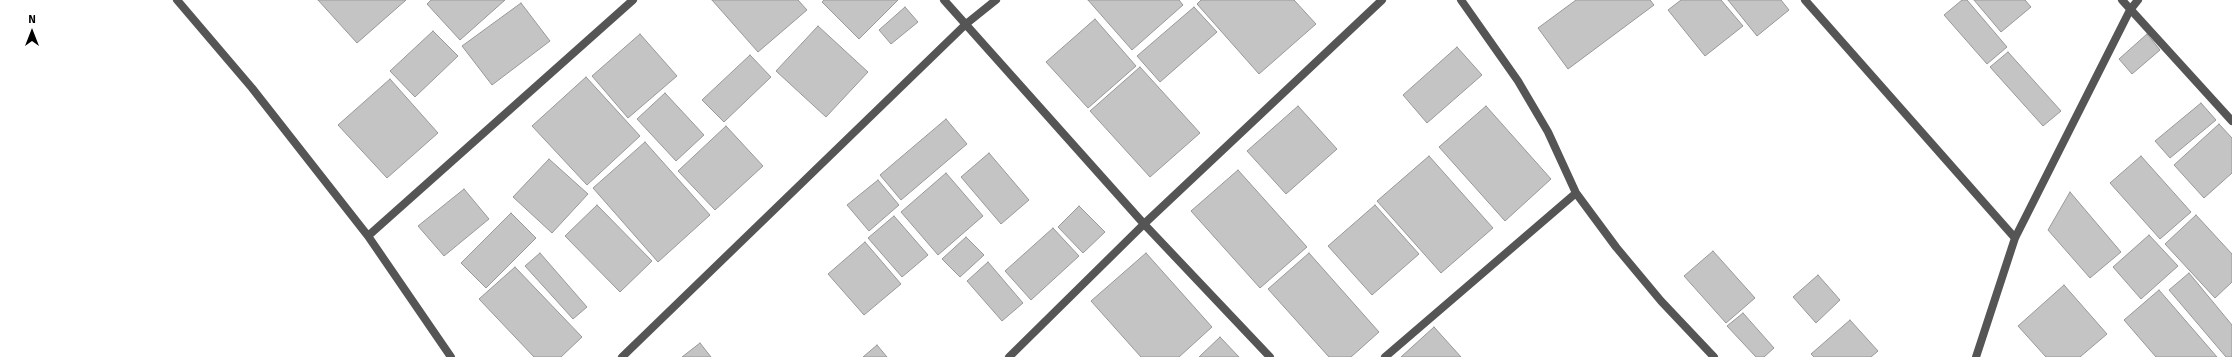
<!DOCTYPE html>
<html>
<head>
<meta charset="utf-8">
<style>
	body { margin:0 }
	#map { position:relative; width:2232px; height:357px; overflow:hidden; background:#fff; font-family:Signika,sans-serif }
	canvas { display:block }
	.north { position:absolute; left:12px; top:12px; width:40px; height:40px; -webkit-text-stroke:3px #fff; paint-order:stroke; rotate:0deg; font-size:11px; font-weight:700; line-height:16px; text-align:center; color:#000 }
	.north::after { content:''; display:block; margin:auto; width:14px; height:18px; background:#000; clip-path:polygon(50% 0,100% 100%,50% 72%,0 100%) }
</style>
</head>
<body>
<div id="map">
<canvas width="2232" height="357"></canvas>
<div class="north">N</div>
</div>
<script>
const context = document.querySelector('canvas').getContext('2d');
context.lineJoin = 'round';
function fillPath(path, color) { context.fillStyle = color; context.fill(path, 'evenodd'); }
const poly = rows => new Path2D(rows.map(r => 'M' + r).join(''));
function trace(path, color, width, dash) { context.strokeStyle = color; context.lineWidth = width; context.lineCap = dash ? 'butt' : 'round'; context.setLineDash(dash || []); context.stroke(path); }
const building = poly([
	[318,0,406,0,357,43,318,0],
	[431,0,505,0,460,40,427,4,431,0],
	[712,0,798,0,807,10,758,52,712,0],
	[824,0,898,0,859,39,822,2,824,0],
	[1088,0,1179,0,1183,5,1132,50,1088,0],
	[1201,0,1294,0,1316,24,1259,74,1197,4,1201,0],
	[1576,0,1650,0,1654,5,1568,69,1538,28,1576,0],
	[1681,0,1721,0,1743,26,1705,56,1668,10,1681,0],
	[1728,0,1781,0,1789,10,1757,36,1728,0],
	[1962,0,1967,0,2007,47,1987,64,1944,15,1962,0],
	[1974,0,2025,0,2031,7,2001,32,1974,0],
	[521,3,550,41,492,85,462,46,521,3],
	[905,7,918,22,891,44,879,30,905,7],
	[1194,7,1217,32,1160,82,1137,56,1194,7],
	[1095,19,1136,66,1088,108,1046,62,1095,19],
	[818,26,868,72,826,117,776,71,818,26],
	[433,31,458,56,415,97,390,71,433,31],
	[640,34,677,76,628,118,592,76,640,34],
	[2147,34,2160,50,2132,74,2119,59,2147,34],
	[1457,47,1482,75,1427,123,1403,95,1457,47],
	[2008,52,2061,111,2043,126,1990,67,2008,52],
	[750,55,771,77,724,122,702,100,750,55],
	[1140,67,1200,133,1150,177,1090,111,1140,67],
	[586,77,640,136,587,185,532,126,586,77],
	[390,79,438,133,387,178,338,125,390,79],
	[665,93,704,135,676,161,637,119,665,93],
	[2201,103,2216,120,2170,158,2155,141,2201,103],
	[1298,106,1337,149,1286,194,1247,151,1298,106],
	[1486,106,1551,179,1505,221,1439,147,1486,106],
	[946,119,967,144,901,200,880,175,946,119],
	[2219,124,2232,138,2232,173,2204,198,2174,165,2219,124],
	[726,126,763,166,715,210,678,171,726,126],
	[645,142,710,215,658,262,593,188,645,142],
	[989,153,1029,200,1001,224,961,177,989,153],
	[1429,156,1493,228,1441,273,1377,201,1429,156],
	[2141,156,2191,212,2160,239,2110,183,2141,156],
	[549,159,588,194,552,233,513,197,549,159],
	[1238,170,1307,247,1260,288,1191,211,1238,170],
	[946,173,983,216,938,255,901,212,946,173],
	[878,180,899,205,869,231,847,205,878,180],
	[464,189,489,219,444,256,418,226,464,189],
	[2070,192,2121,252,2090,278,2048,230,2070,192],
	[597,205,652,261,620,292,565,236,597,205],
	[1375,205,1419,254,1372,295,1328,246,1375,205],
	[1079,206,1105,232,1083,253,1058,227,1079,206],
	[511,213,536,238,486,288,461,263,511,213],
	[2196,215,2232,254,2232,282,2215,298,2165,244,2196,215],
	[894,216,928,255,902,277,868,238,894,216],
	[1053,228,1079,256,1031,300,1005,271,1053,228],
	[2149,235,2178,266,2141,299,2113,267,2149,235],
	[966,237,984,255,960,277,942,259,966,237],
	[865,242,901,284,864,315,828,274,865,242],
	[1713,251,1755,298,1726,323,1684,276,1713,251],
	[540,253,587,307,573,319,525,266,540,253],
	[1146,253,1212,327,1179,357,1141,357,1091,301,1146,253],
	[1309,253,1379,332,1351,357,1329,357,1268,289,1309,253],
	[988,262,1023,303,1002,321,967,281,988,262],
	[515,267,582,337,561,357,534,357,479,299,515,267],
	[2189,273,2232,325,2232,357,2226,357,2169,290,2189,273],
	[1818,275,1840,300,1816,323,1793,297,1818,275],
	[2064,285,2107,334,2080,357,2046,357,2018,326,2064,285],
	[2159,290,2217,357,2156,357,2124,320,2159,290],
	[1743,313,1774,348,1764,357,1756,357,1727,326,1743,313],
	[1850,320,1878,351,1871,357,1814,357,1811,354,1850,320],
	[1434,327,1461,357,1401,357,1434,327],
	[1220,337,1239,357,1199,357,1220,337],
	[700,343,711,357,682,357,700,343],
	[877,345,887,357,863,357,877,345]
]);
const street = poly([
	[177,0,252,88,368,236,451,357],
	[944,0,1144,224,1270,357],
	[1461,0,1518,81,1548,132,1576,193,1616,247,1661,301,1714,357],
	[1805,0,2015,238],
	[2122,0,2232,121],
	[368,236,633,0],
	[622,357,966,24,996,0],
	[1009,357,1144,224,1382,0],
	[1385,357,1576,193],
	[1976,357,2015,238,2130,10,2138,0]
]);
fillPath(building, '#c4c4c4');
trace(building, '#999', 1);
trace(street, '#555', 8);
</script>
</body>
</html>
